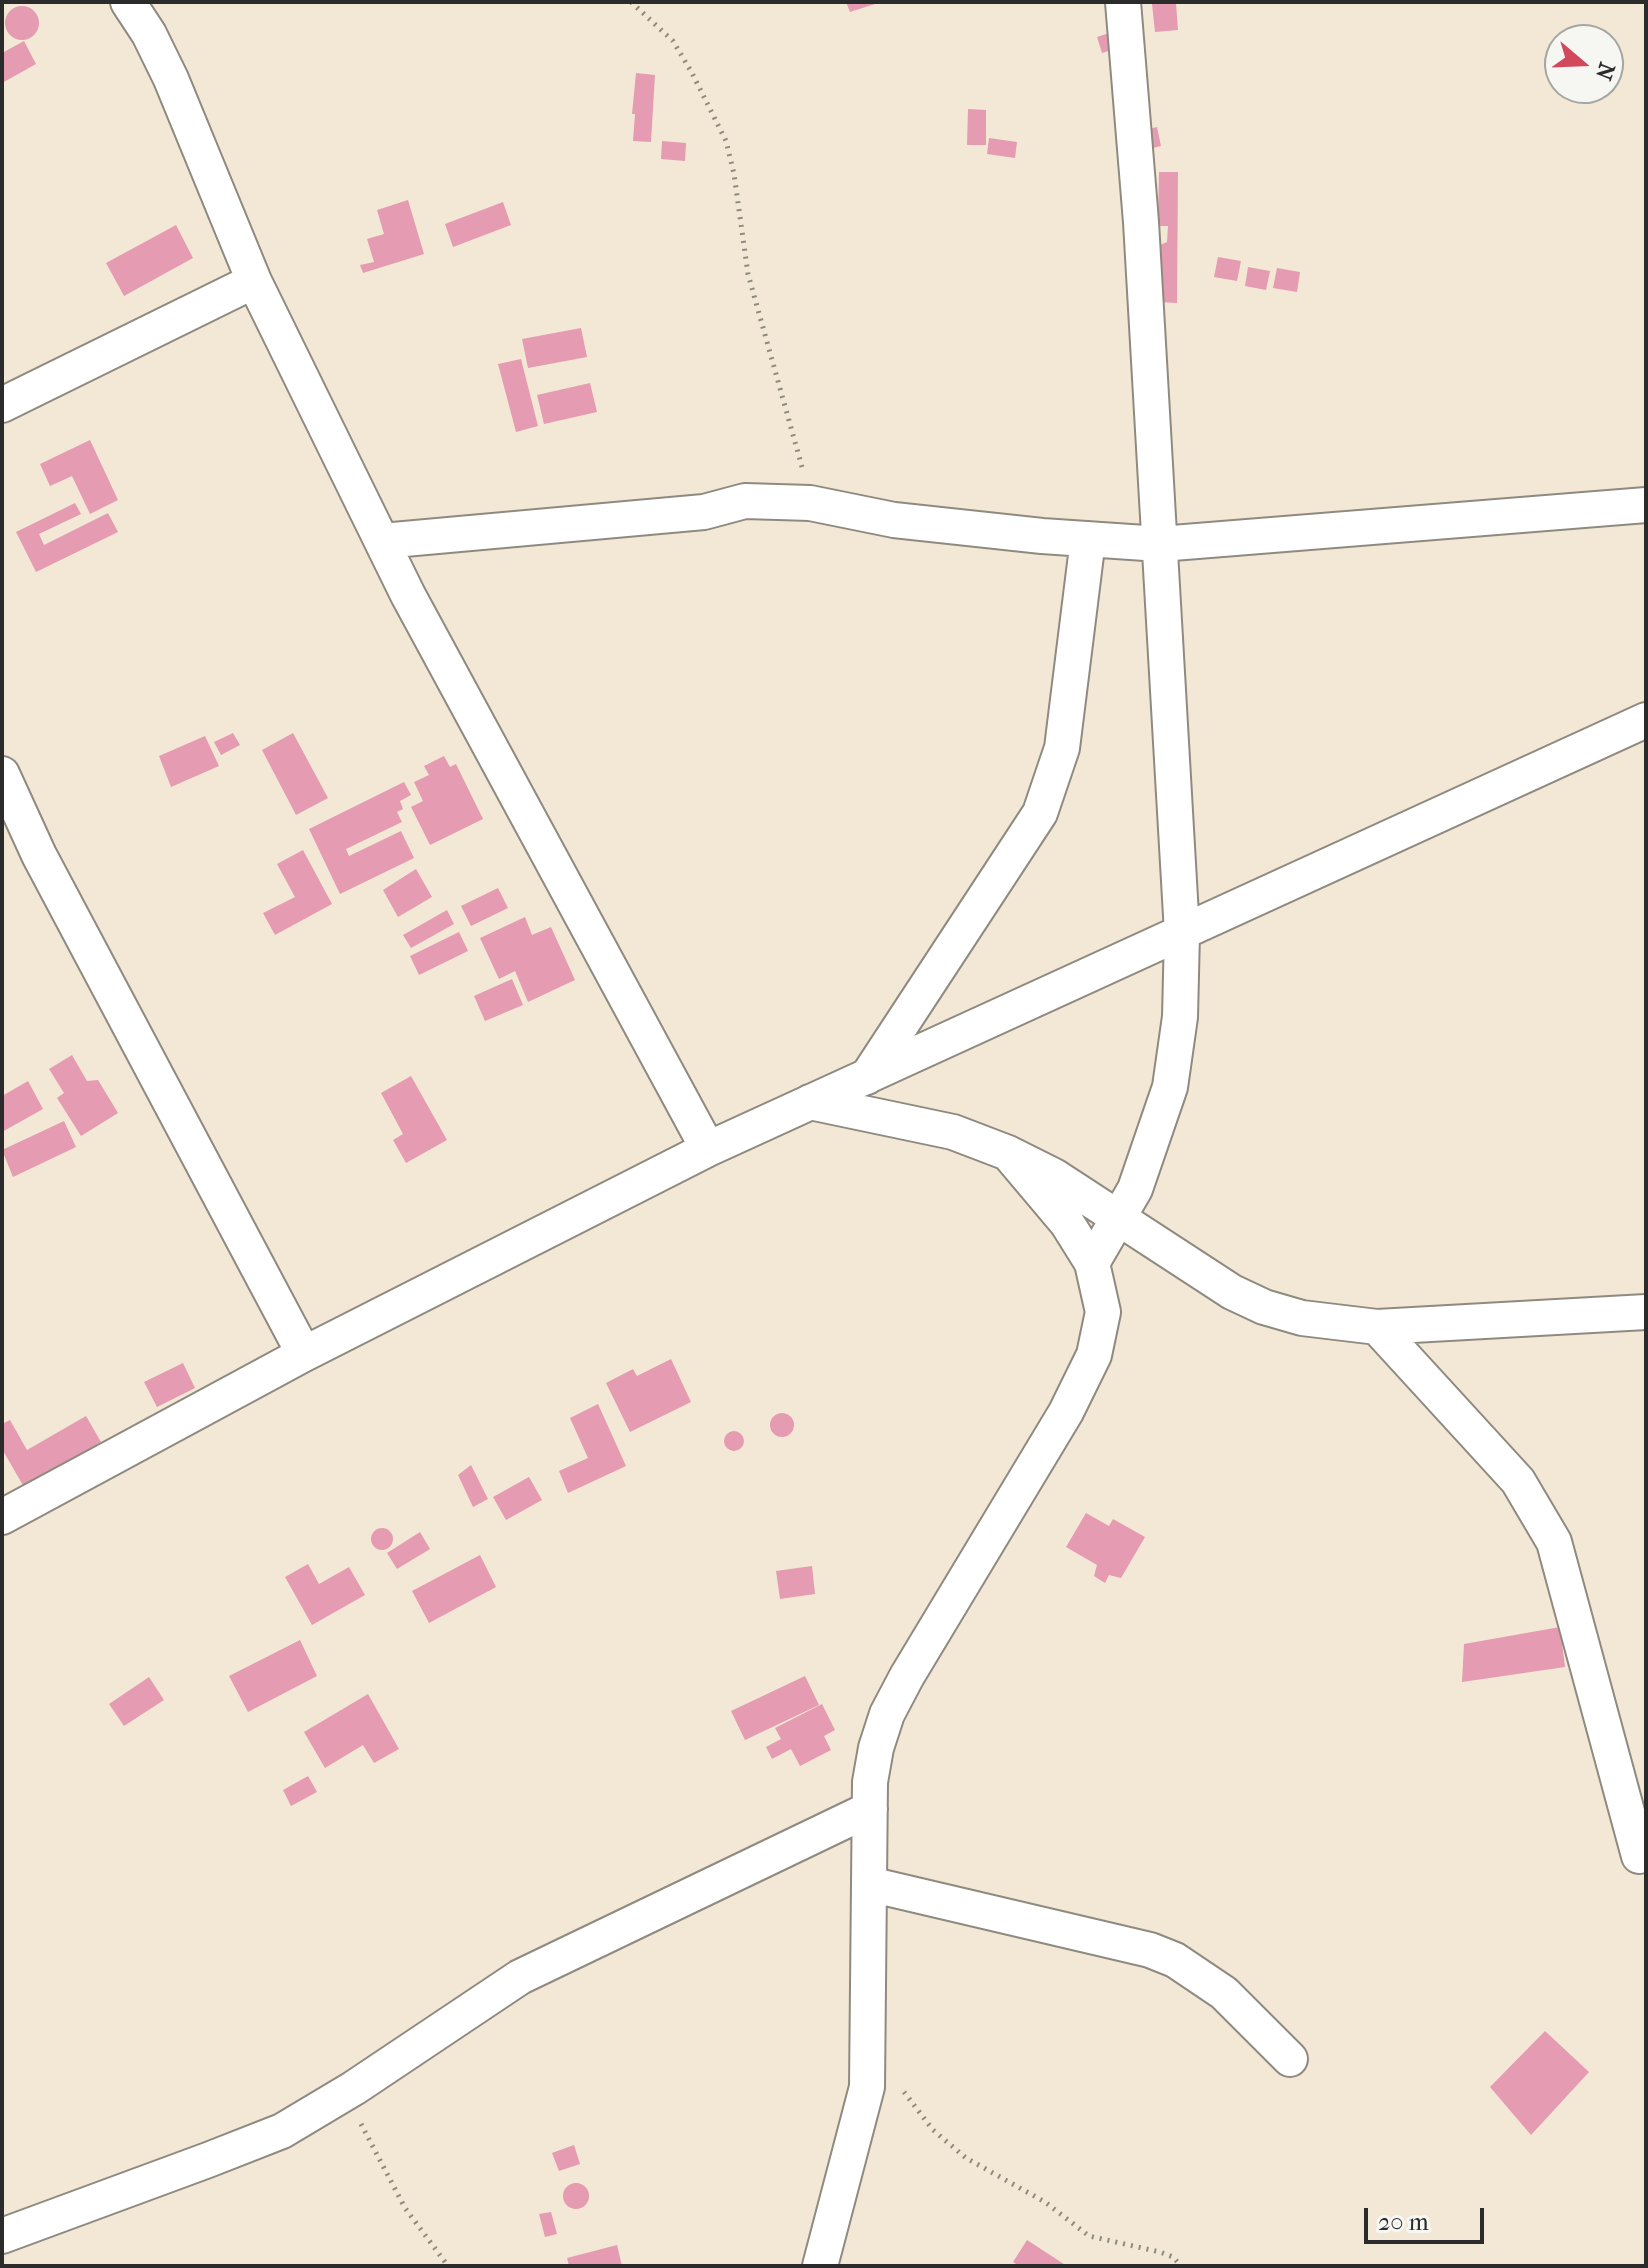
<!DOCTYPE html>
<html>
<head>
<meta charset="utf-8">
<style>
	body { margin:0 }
	#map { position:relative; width:1648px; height:2268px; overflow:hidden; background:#f3e8d5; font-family:"IM FELL French Canon",serif }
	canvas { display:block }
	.frame { position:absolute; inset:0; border:4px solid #2b2b2b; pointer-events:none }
	.north { position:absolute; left:1544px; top:24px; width:80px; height:80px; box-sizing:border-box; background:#f6f6f2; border:2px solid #a5a5a2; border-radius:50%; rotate:109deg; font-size:22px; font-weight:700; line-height:32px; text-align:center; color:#2b2b2b }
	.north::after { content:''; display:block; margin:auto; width:28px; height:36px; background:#d1495b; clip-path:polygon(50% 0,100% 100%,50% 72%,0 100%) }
	.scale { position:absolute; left:1364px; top:2208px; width:120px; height:36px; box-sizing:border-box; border:4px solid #2b2b2b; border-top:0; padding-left:10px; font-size:24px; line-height:28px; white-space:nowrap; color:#2b2b2b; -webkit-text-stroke:6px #f6f6f2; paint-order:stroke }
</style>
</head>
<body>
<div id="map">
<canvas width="1648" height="2268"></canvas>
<div class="frame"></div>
<div class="north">N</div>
<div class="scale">20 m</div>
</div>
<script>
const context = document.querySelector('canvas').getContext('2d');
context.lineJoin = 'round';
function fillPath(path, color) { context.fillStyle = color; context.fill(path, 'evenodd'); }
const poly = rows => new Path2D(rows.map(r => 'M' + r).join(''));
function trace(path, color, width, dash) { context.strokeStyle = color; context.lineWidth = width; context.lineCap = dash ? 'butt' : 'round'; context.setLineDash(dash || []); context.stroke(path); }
const building = poly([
	[846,2,878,2,878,3,850,12],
	[1176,3,1178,30,1155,32,1152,4],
	'5 23a17 17 0 1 1 34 0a17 17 0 1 1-34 0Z',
	[1109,33,1115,49,1102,53,1097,37],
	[24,41,36,64,2,83,2,53],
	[636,73,655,75,651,142,633,141,635,114,632,114],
	[968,109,986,110,986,145,967,145],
	[1157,127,1161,146,1145,150,1141,131],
	[989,138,1017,142,1015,158,987,154],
	[662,141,686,143,685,161,661,159],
	[1159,172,1178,172,1177,303,1159,302,1160,245,1167,242,1168,226,1158,226],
	[408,200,424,254,363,273,360,265,374,262,367,239,384,234,377,210],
	[503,202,511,225,453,247,445,224],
	[176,225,193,258,124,296,106,263],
	[1218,257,1241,261,1237,281,1214,277],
	[1248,267,1270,271,1266,290,1245,286],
	[1277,268,1300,272,1297,292,1273,288],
	[581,328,587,357,528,368,522,339],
	[521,359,538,426,516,432,498,364],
	[590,383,597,412,544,424,537,395],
	[90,440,118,500,90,514,72,476,50,486,40,464],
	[75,503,81,514,39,534,44,545,108,513,118,532,36,572,16,532],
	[233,733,240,745,221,755,214,742],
	[293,733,328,798,296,815,262,750],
	[205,736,219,766,171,787,159,756],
	[444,756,450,767,456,764,483,819,430,845,411,807,423,801,414,782,429,775,424,766],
	[404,782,411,795,400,801,403,809,397,812,402,822,346,849,349,856,401,831,414,858,340,894,309,829],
	[303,850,332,904,275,935,263,913,295,897,277,864],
	[416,869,432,897,398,917,383,890],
	[498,888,508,908,471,926,461,906],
	[447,910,454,924,411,948,403,935],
	[525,917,532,935,551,927,575,980,528,1002,515,971,499,979,480,938],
	[459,932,468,951,419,975,410,956],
	[512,979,523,1005,485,1021,474,996],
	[72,1055,87,1081,98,1080,118,1113,81,1136,57,1098,64,1093,49,1069],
	[411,1076,447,1140,406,1163,393,1140,403,1134,381,1093],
	[28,1081,43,1109,2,1132,2,1096],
	[64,1121,76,1147,13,1177,2,1150],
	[671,1359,691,1402,630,1432,606,1383,633,1369,637,1376],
	[183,1363,195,1388,157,1407,144,1382],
	[598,1404,626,1466,568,1493,559,1471,588,1458,570,1418],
	'770 1425a12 12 0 1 1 24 0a12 12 0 1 1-24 0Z',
	[86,1416,101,1442,24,1487,2,1449,2,1424,10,1420,27,1450],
	'724 1441a10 10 0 1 1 20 0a10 10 0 1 1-20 0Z',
	[471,1465,488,1499,473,1507,458,1475],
	[529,1477,542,1500,506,1520,493,1497],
	[1086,1513,1109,1526,1113,1519,1145,1537,1121,1578,1109,1575,1105,1583,1094,1576,1097,1565,1066,1547],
	'371 1539a11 11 0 1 1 22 0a11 11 0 1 1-22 0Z',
	[420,1532,430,1549,397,1569,387,1553],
	[480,1555,496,1587,429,1623,412,1591],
	[308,1564,319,1584,349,1567,365,1595,312,1625,285,1577],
	[812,1566,815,1594,780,1599,776,1571],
	[1560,1627,1565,1667,1462,1682,1464,1644],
	[300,1640,317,1676,248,1712,229,1676],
	[805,1676,819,1705,745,1740,731,1711],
	[149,1677,164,1700,124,1726,109,1704],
	[368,1694,399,1749,374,1763,363,1745,325,1768,304,1732],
	[822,1704,835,1730,824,1736,831,1750,800,1766,791,1749,772,1759,766,1747,781,1739,775,1728],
	[308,1776,317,1792,291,1806,283,1790],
	[1545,2031,1589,2072,1531,2135,1490,2087],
	[574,2145,580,2164,559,2171,552,2153],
	'563 2196a13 13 0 1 1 26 0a13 13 0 1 1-26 0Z',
	[551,2212,557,2234,545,2237,539,2214],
	[1027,2240,1067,2266,1019,2266,1013,2262],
	[617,2245,622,2266,569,2266,567,2258]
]);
const path = poly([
	[631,2,673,41,692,73,726,141,734,174,748,274,802,467],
	[904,2092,933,2130,966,2158,1045,2202,1089,2236,1160,2252,1173,2257,1181,2266],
	[361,2124,405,2208,448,2266]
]);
const minor = poly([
	[128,2,149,34,171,79,254,281,408,595,708,1149],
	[2,405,254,281],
	[382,541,704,512,745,501,810,503,894,520,1042,536,1160,544,1646,505],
	[2,774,39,855,304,1354],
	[867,1077,1040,813,1062,748,1088,539],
	[810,1102,953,1132,1008,1153,1054,1176,1232,1292,1264,1307,1302,1318,1377,1327,1646,1312],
	[1092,1263,1135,1189,1170,1087,1180,1017,1182,933,1141,222,1123,2],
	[1377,1327,1518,1481,1554,1542,1639,1856],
	[2,1517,304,1354,708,1149,1646,720],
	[869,1884,1150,1950,1175,1960,1224,1993,1290,2059],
	[2,2236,208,2160,282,2131,354,2088,520,1977,870,1809],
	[820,2266,867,2087,870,1782,876,1748,887,1714,907,1676,1066,1412,1094,1355,1103,1312,1092,1263,1067,1223,1008,1153]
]);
fillPath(building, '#e59bb1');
trace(minor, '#8f8a80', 38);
trace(path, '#8f8a80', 5, [2, 6]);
trace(minor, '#fff', 34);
</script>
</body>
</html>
